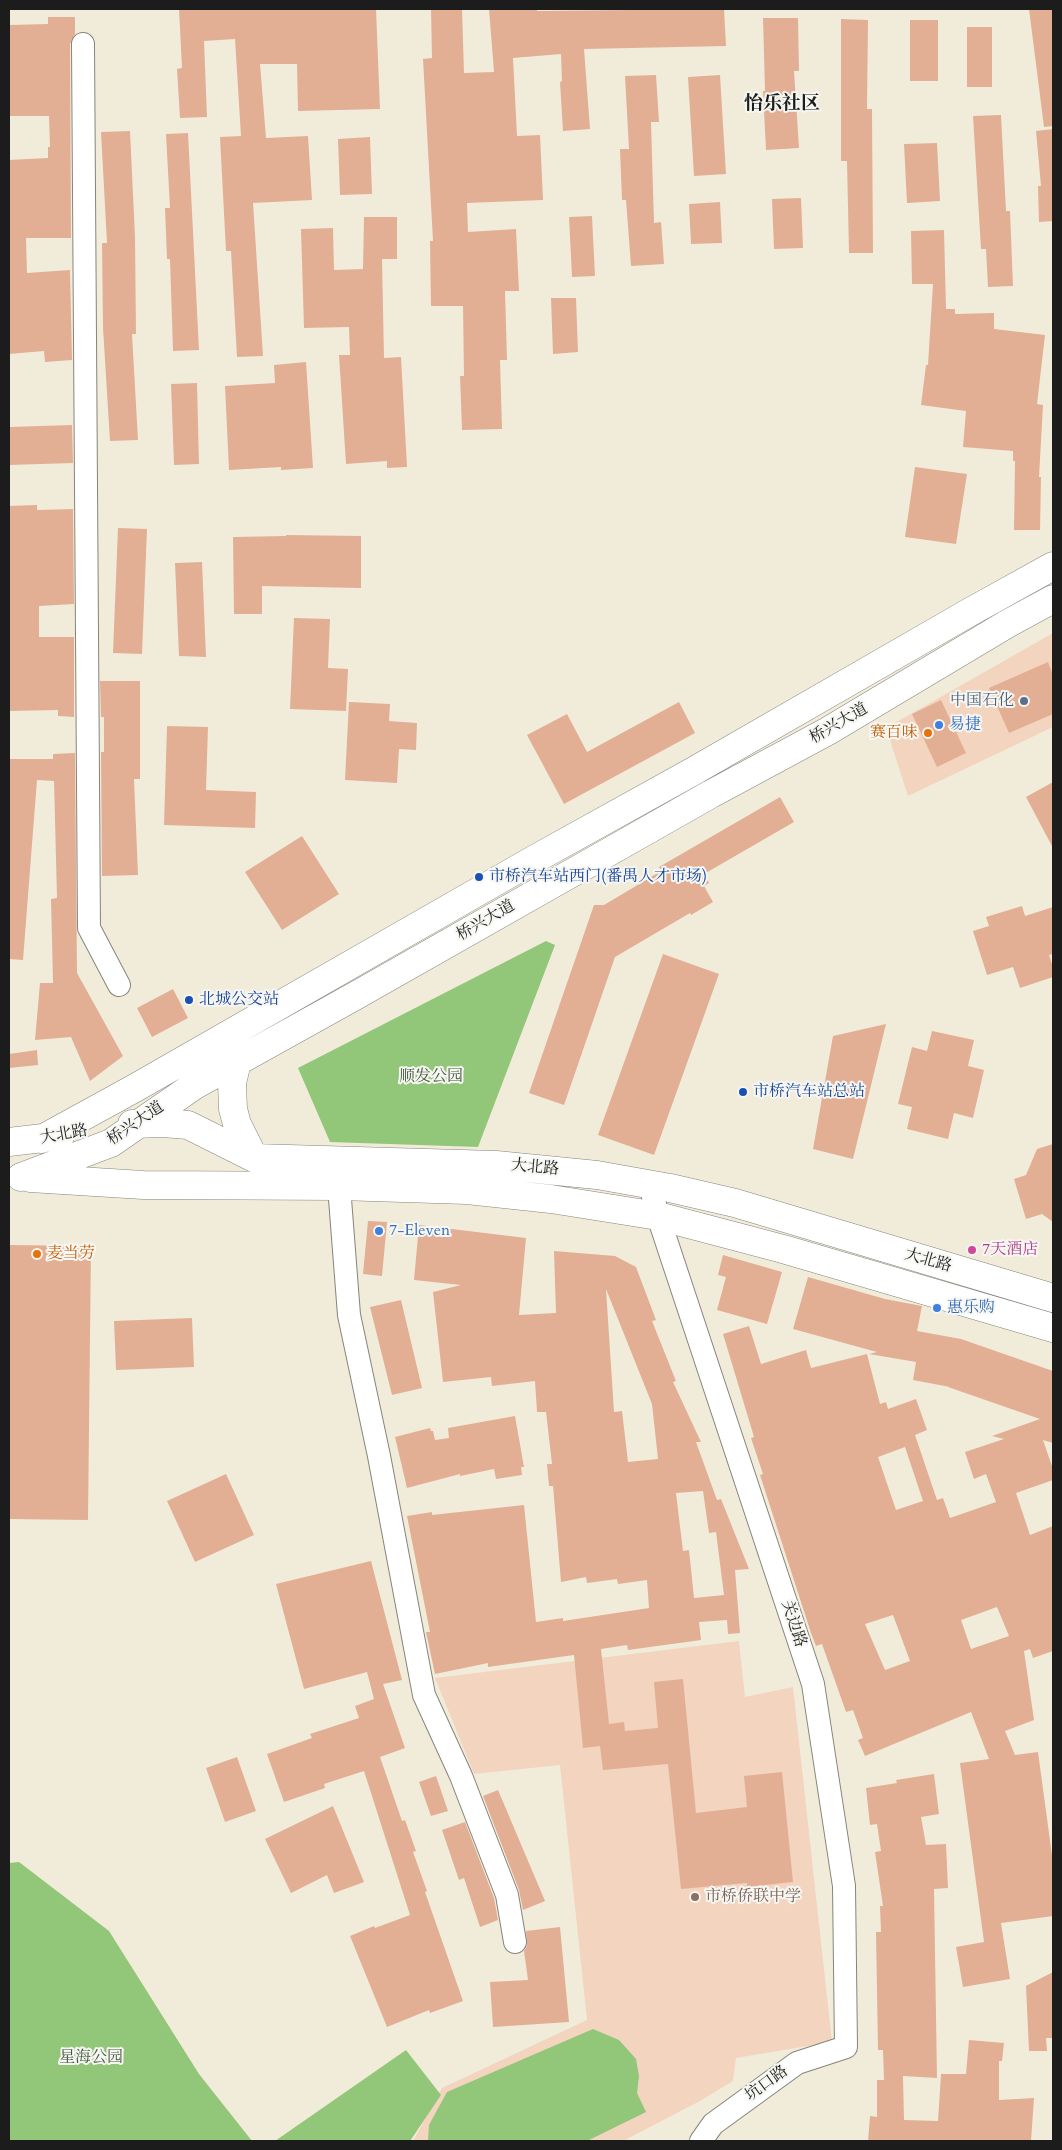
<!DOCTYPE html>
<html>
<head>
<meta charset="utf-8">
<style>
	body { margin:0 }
	#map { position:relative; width:1062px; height:2150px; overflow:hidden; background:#f1ecda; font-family:Cardo,serif }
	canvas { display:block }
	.frame { position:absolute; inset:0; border:10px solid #1c1c1c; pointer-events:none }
</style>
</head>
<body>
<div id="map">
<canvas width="1062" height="2150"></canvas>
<div class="frame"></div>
</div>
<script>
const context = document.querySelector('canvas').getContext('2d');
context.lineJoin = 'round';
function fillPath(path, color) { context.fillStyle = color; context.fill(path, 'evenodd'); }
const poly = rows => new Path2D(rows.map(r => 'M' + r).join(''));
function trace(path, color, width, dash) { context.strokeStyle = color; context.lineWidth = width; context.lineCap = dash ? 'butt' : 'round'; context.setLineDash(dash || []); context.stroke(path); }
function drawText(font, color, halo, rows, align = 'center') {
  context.font = font + ' Cardo,"Noto Serif SC",serif'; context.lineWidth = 4; context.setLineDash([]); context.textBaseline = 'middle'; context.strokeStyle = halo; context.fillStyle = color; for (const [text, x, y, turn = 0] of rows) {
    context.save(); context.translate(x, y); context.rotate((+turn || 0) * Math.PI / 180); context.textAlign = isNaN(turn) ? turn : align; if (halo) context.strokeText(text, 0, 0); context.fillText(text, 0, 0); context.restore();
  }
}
const built = poly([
	[1053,633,1053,727,908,796,886,728],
	[739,1641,745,1697,793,1687,832,2042,736,2058,733,2081,700,2101,623,2141,413,2141,442,2088,587,2020,560,1765,474,1774,435,1678]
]);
const green = poly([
	[546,941,555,945,478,1147,330,1142,298,1068],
	[19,1862,109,1931,199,2074,252,2141,9,2141,9,1863],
	[593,2029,619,2040,636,2059,639,2076,637,2093,646,2112,587,2141,428,2141,429,2125,447,2092],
	[406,2050,441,2095,410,2141,275,2141]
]);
const building = poly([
	[179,9,376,9,380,109,298,111,297,64,260,64,266,138,308,136,312,200,253,203,263,356,237,357,231,251,226,251,220,137,241,136,235,39,204,41,207,117,180,118,177,69,182,68],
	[431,9,462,9,464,73,494,72,489,9,537,9,537,11,724,9,726,46,584,49,590,129,563,131,560,82,562,81,561,54,513,58,517,136,540,135,543,200,467,203,468,232,516,229,519,291,505,291,507,360,500,360,502,429,462,430,460,376,464,376,463,306,431,306,430,241,433,241,423,59,432,58],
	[1029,9,1053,9,1053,126,1044,127],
	[48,17,75,17,75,34,70,44,71,238,26,238,27,273,70,270,72,360,45,362,44,351,9,354,9,160,48,158,48,147,50,147,49,116,9,116,9,25,48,24],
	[763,18,798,18,799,71,794,71,799,148,766,150,763,91,765,91],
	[841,19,868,20,867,109,872,109,873,253,849,253,847,161,841,161],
	[910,20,938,20,938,81,910,81],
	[967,27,992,27,992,87,967,87],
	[656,75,659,122,651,122,654,223,661,222,664,264,631,266,626,200,622,200,620,149,629,149,625,76],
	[720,75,726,174,694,176,688,77],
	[1001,115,1006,211,1010,211,1013,286,988,287,986,249,981,249,973,116],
	[1053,129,1053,221,1039,222,1038,186,1041,186,1036,131],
	[130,131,135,237,136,334,132,334,138,440,110,441,103,328,102,243,107,243,101,132],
	[188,133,199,350,173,351,170,259,167,259,165,208,170,208,166,134],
	[370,137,372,194,340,195,338,139],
	[937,143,940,201,907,203,904,144],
	[801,198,803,248,774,249,772,199],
	[720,202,722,243,691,244,689,204],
	[592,216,595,276,572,277,569,217],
	[364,217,397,217,397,259,382,259,384,358,401,357,407,467,387,468,387,461,346,464,339,355,350,355,349,327,304,328,301,229,333,228,334,270,363,269],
	[944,230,946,309,955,309,955,314,994,313,994,329,1045,335,1037,404,1043,405,1039,477,1041,477,1040,530,1014,530,1015,461,1013,461,1013,451,963,447,966,411,921,405,926,365,928,365,933,284,912,284,911,231],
	[551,298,576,298,578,352,553,354],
	[306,362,313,468,281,470,281,467,229,470,225,386,275,383,274,365],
	[197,383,199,464,174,465,171,384],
	[72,425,73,463,9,465,9,427],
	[915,467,967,474,956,544,905,537],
	[37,505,37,510,73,509,74,604,39,606,39,637,74,637,74,717,58,716,58,710,9,711,9,506],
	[118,528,147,529,142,654,113,653],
	[286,535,361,536,361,588,262,586,262,614,234,614,233,537,286,536],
	[202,562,206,657,179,656,175,563],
	[294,618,330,619,328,668,348,669,346,711,290,709],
	[1048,662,1053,675,1053,714,1009,733,989,688],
	[100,681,140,681,140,779,134,779,138,875,102,876,101,752,104,752,104,717,101,717],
	[941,700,966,753,937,767,912,714],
	[349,702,390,704,389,721,417,723,416,750,399,749,397,783,345,780],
	[679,702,695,733,564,804,527,735,567,714,587,752],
	[167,726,208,727,206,790,256,792,255,828,164,825],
	[75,753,77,973,123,1056,90,1081,71,1037,35,1040,40,983,53,983,51,899,57,898,54,781,37,780,23,960,9,959,9,759,53,759,53,754],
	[1053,782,1053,848,1026,797],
	[780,797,794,822,704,874,709,883,704,886,713,902,691,915,690,913,615,957,564,1105,529,1093,594,905,604,905,661,871,659,867],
	[302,836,339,894,282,930,245,872],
	[1022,906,1025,916,1053,907,1053,954,1049,955,1053,967,1053,977,1020,988,1013,967,987,975,973,931,989,926,986,917],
	[663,954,719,974,654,1155,598,1135],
	[173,989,188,1018,152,1037,137,1008],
	[886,1024,853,1159,813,1149,833,1036],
	[932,1031,974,1040,968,1066,984,1070,973,1118,954,1113,948,1139,907,1129,912,1107,898,1104,912,1047,927,1051],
	[37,1050,38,1065,9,1068,9,1054],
	[1053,1144,1053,1222,1042,1214,1026,1219,1014,1179,1026,1175,1037,1149],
	[368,1221,387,1222,382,1276,363,1274],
	[419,1225,526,1238,519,1315,556,1313,554,1251,615,1256,636,1267,656,1320,652,1321,676,1381,673,1382,701,1442,696,1442,717,1500,721,1499,749,1569,735,1570,740,1633,728,1634,727,1620,699,1622,701,1640,628,1650,627,1645,601,1649,609,1724,624,1722,625,1731,658,1728,654,1682,683,1679,696,1813,747,1807,744,1776,782,1772,793,1882,747,1887,747,1883,681,1889,668,1764,603,1770,600,1746,583,1748,574,1655,488,1667,488,1663,435,1674,426,1632,430,1632,407,1516,432,1512,432,1515,524,1505,536,1622,563,1618,563,1621,649,1608,647,1580,618,1584,617,1579,587,1583,586,1577,561,1582,553,1486,549,1486,547,1464,552,1464,546,1412,537,1412,535,1381,492,1386,491,1377,443,1382,433,1292,461,1285,414,1280],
	[606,1289,652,1404,658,1459,628,1462,622,1411,614,1412],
	[703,1491,709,1533,716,1532,724,1595,694,1598,689,1550,683,1551,676,1493],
	[9,1245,91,1246,88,1520,9,1519],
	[723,1255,782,1272,767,1324,717,1310,726,1277,718,1275],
	[808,1277,885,1299,922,1306,917,1331,961,1339,1053,1371,1053,1443,1043,1440,1053,1469,1053,1480,1016,1493,1030,1535,1053,1526,1053,1651,1033,1658,1030,1649,1024,1651,1034,1720,1005,1731,1015,1755,1038,1752,1053,1863,1053,1916,1001,1923,1010,1979,963,1987,956,1947,984,1942,960,1763,989,1759,971,1712,865,1756,858,1740,863,1738,853,1710,846,1712,822,1644,816,1646,811,1633,760,1475,763,1474,751,1438,754,1437,723,1334,749,1326,761,1364,806,1350,811,1368,867,1354,880,1404,886,1402,888,1409,916,1399,927,1430,915,1435,937,1500,943,1498,950,1518,996,1502,986,1474,974,1479,965,1452,1004,1439,992,1436,1040,1419,948,1387,950,1387,913,1380,916,1362,869,1354,877,1352,793,1329],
	[905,1447,923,1501,896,1510,878,1457],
	[997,1607,1009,1636,971,1649,961,1620],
	[893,1615,910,1661,885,1670,865,1624],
	[401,1300,422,1388,392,1395,370,1307],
	[192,1318,194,1367,116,1370,114,1321],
	[515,1416,524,1467,521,1467,522,1475,496,1479,494,1469,460,1476,460,1474,407,1488,395,1437,430,1428,431,1431,433,1431,435,1440,449,1438,448,1428],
	[226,1474,254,1535,195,1562,167,1501],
	[371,1561,402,1680,383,1684,405,1748,380,1757,402,1821,405,1820,416,1851,413,1852,427,1891,425,1892,463,2001,430,2013,429,2010,387,2027,350,1936,374,1926,375,1928,410,1915,364,1771,324,1784,325,1788,284,1802,267,1754,312,1738,310,1734,359,1718,355,1706,374,1699,367,1672,304,1689,276,1584],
	[237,1757,256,1811,225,1822,206,1768],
	[934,1774,939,1814,921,1817,926,1845,946,1844,948,1888,934,1889,937,2078,903,2076,904,2120,938,2121,941,2074,966,2074,969,2040,1004,2043,1002,2061,999,2061,999,2100,1034,2098,1031,2141,868,2141,870,2116,877,2117,877,2080,884,2080,883,2050,878,2050,876,1932,881,1932,880,1906,883,1906,875,1852,881,1851,877,1824,870,1825,866,1788,897,1783,896,1780],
	[436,1776,448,1811,431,1816,419,1782],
	[498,1790,545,1901,523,1910,519,1890,483,1796],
	[333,1806,364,1882,334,1893,327,1875,291,1893,265,1839],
	[465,1822,494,1898,498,1920,480,1927,464,1878,459,1880,442,1830],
	[560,1927,569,2022,493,2027,490,1982,528,1980,524,1951,527,1946,526,1931],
	[1053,1972,1053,2038,1046,2038,1047,2051,1029,2051,1026,1986]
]);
const minor = poly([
	[83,44,89,928,119,985],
	[650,1185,658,1216,813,1684,844,1886,846,2047,797,2063,713,2124,701,2141],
	[339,1186,349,1315,379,1456,424,1695,461,1776,507,1895,515,1942]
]);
const major = poly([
	[237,1062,232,1083,233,1109,237,1124,254,1158],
	[132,1124,163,1123,188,1125,254,1158,496,1165,597,1175,670,1188,735,1203,1053,1298],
	[42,1139,135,1088,535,859,692,772,970,612,1053,566],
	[9,1142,60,1136],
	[21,1177,111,1143,195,1085,355,996,711,794,828,731,1007,624,1053,599],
	[30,1178,143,1185,339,1186,467,1190,551,1199,658,1216,783,1249,1053,1328]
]);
const markers = [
	[1024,701,5,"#5c6f8a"],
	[939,725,5,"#3f7fe0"],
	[928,733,5,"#e8710a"],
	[479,877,5,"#1a4fb4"],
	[189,1000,5,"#1a4fb4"],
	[743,1092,5,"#1a4fb4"],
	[379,1231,5,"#3f7fe0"],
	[972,1250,5,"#d1479c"],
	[37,1254,5,"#e8710a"],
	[937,1308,5,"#3f7fe0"],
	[695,1897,5,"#8d6e63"]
];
const serviceNames = [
	["中国石化",1014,701]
];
const streetNames = [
	["桥兴大道",839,724,-30],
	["桥兴大道",486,921,-30],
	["桥兴大道",136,1124,-34],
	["大北路",64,1135,-10],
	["大北路",535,1168,5],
	["大北路",928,1261,16],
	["关边路",793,1624,72],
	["坑口路",767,2084,-36]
];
const shopNames = [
	["易捷",949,725],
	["7-Eleven",389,1231],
	["惠乐购",947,1308]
];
const foodNames = [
	["赛百味",918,733],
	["麦当劳",47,1254,"left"]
];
const transitNames = [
	["市桥汽车站西门(番禺人才市场)",489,877],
	["北城公交站",199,1000],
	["市桥汽车站总站",753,1092]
];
const parkNames = [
	["顺发公园",431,1077],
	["星海公园",91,2058]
];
const hotelNames = [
	["7天酒店",982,1250]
];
const educationNames = [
	["市桥侨联中学",705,1897]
];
const quarterNames = [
	["怡乐社区",782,105]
];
fillPath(built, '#f3d4be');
fillPath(green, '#92c678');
fillPath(building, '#e2af95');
trace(minor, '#86847b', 24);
trace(major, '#86847b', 29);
trace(minor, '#fff', 22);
trace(major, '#fff', 28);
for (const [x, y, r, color] of markers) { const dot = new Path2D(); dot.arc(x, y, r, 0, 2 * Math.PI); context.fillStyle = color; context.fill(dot); trace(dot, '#f6f6f2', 2); }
drawText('16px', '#4e5e75', '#f6f6f2', serviceNames, 'right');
drawText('16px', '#1c1c1c', '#f6f6f2', streetNames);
drawText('16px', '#366cbe', '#f6f6f2', shopNames, 'left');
drawText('16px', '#c56008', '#f6f6f2', foodNames, 'right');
drawText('16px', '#164399', '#f6f6f2', transitNames, 'left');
drawText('16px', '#45583c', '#f6f6f2', parkNames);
drawText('16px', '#b23c85', '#f6f6f2', hotelNames, 'left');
drawText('16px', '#785e54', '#f6f6f2', educationNames, 'left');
drawText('bold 19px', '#1c1c1c', '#f6f6f2', quarterNames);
</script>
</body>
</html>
